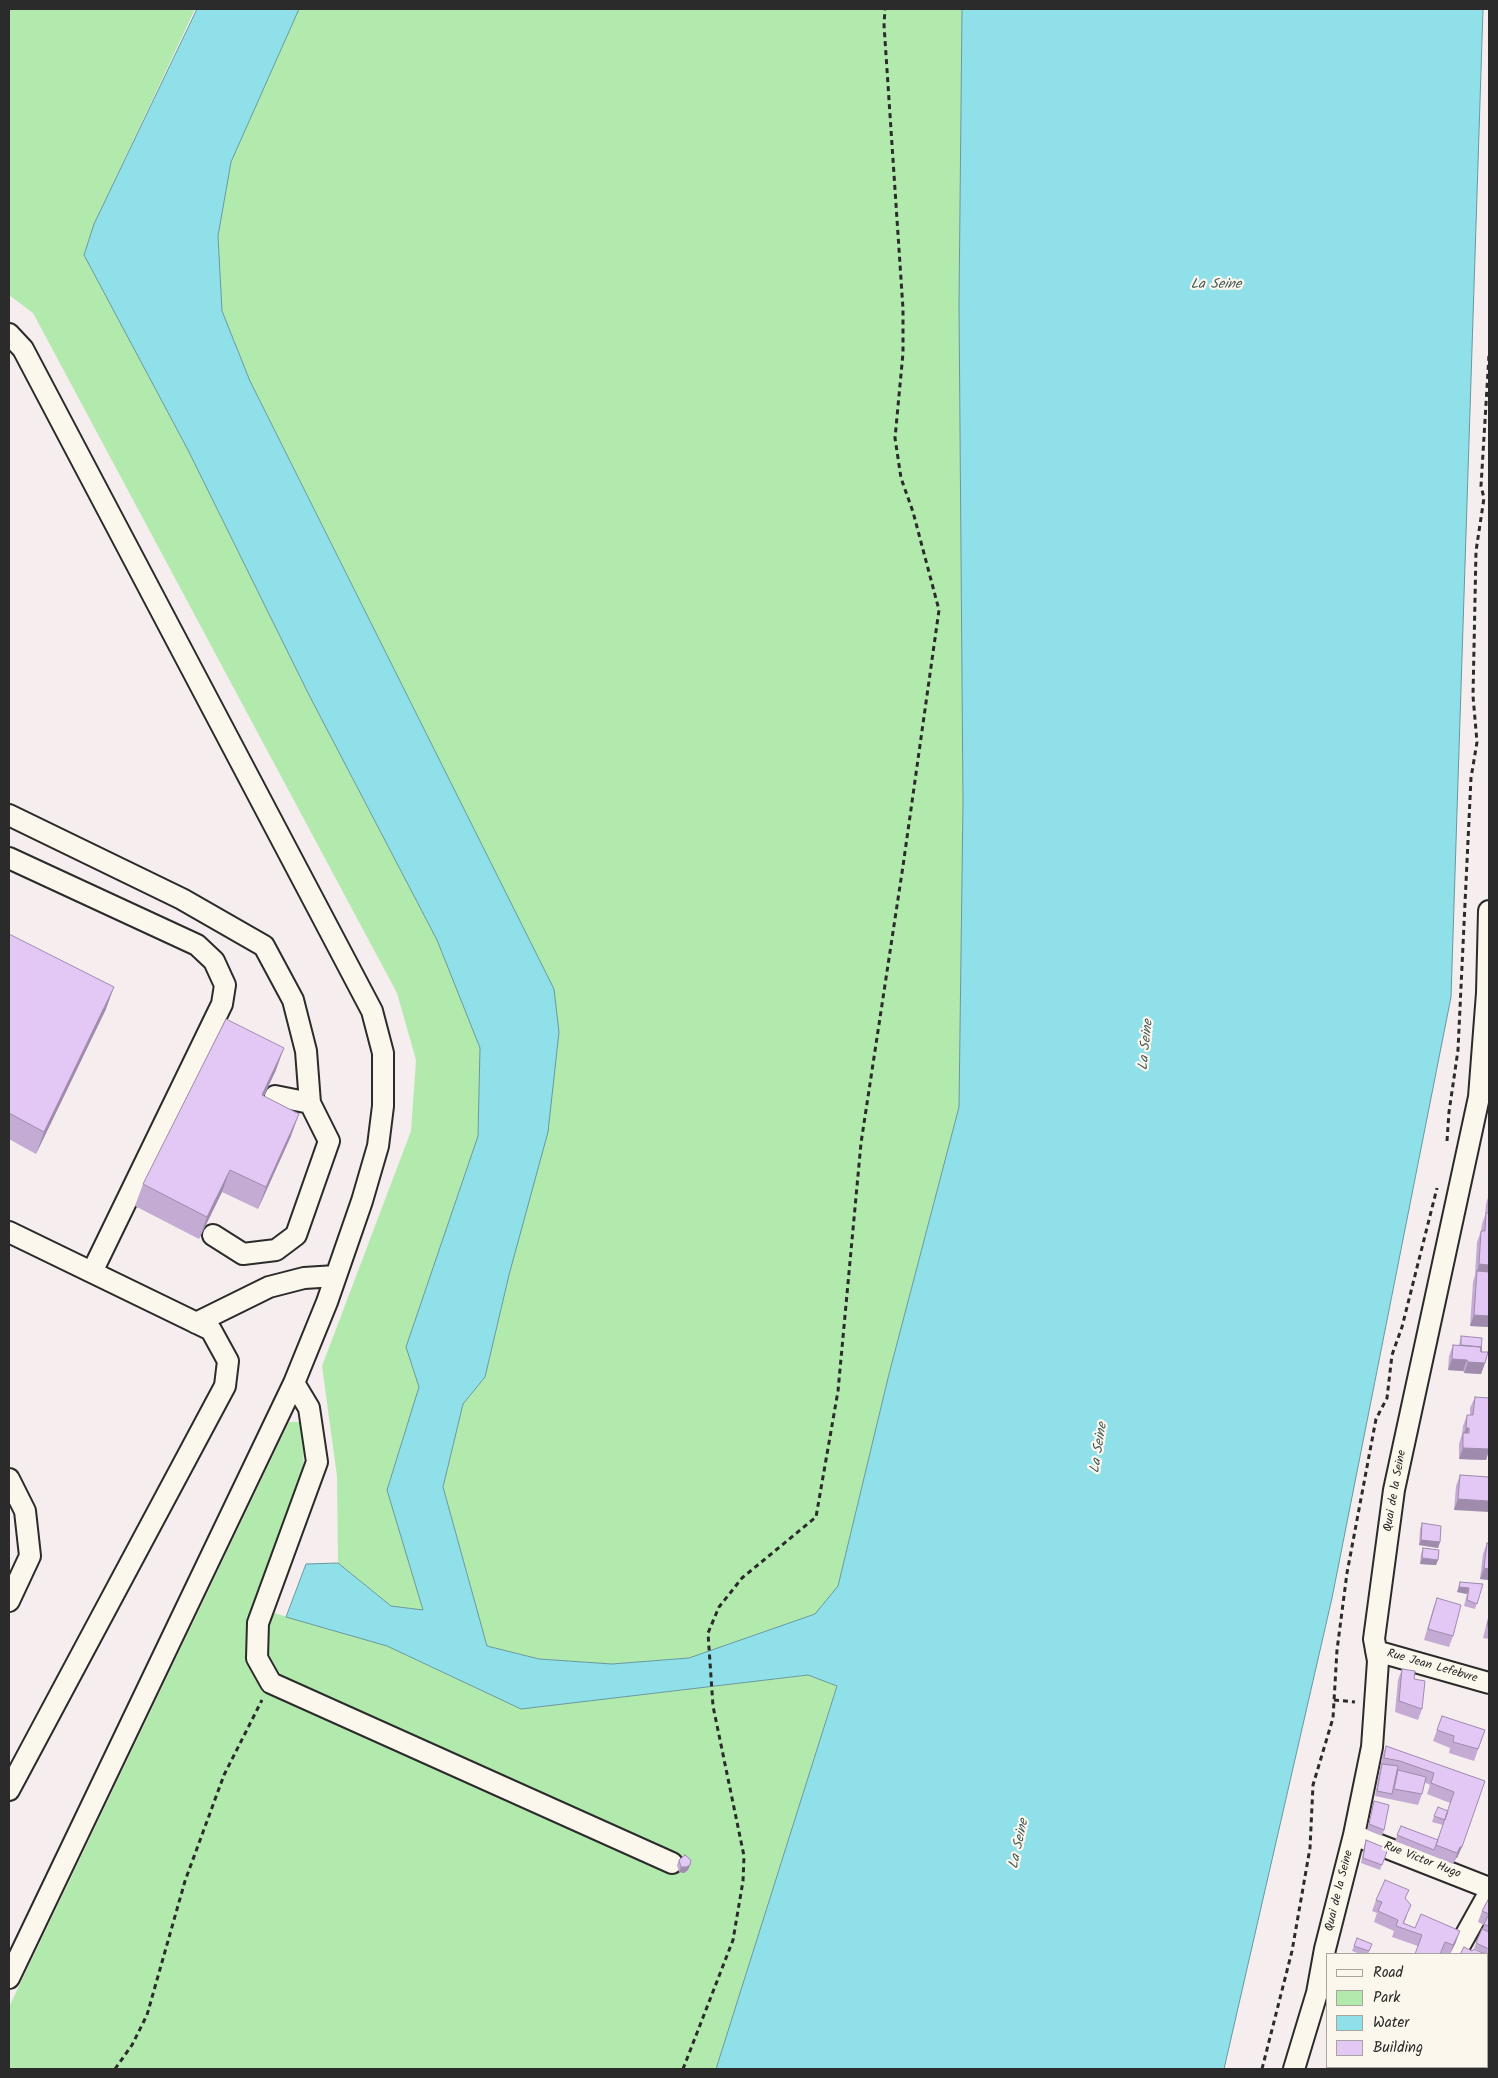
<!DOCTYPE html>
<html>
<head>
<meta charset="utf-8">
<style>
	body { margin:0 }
	#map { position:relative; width:1498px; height:2078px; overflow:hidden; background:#f6edee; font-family:Kalam,sans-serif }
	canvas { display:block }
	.frame { position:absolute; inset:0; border:10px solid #2b2b2b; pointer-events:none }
	.legend { position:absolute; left:1326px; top:1953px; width:162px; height:115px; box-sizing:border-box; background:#fbf7ec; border:1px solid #a8a59f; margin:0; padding:6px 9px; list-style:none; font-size:15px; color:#2b2b2b }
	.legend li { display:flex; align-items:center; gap:10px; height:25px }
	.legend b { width:25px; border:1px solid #a8a59f }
</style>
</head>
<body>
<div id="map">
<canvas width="1498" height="2078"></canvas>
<div class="frame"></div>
<ul class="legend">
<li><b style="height:6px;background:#fbf7ec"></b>Road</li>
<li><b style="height:14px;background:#b2eaae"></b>Park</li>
<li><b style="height:14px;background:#90e0e9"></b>Water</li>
<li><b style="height:14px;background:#e3c7f5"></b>Building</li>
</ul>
</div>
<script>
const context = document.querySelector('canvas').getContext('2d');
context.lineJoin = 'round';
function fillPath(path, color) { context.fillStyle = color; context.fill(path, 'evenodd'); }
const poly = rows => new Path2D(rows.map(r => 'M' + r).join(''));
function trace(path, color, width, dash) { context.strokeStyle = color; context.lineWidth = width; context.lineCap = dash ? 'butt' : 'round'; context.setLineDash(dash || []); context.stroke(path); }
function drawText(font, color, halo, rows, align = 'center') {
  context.font = font + ' Kalam,sans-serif'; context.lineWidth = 4.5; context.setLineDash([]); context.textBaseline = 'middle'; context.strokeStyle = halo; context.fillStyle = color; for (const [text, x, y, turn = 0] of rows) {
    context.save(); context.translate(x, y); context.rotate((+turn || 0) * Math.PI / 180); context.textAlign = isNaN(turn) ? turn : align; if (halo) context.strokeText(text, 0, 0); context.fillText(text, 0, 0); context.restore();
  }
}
const green = poly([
	[9,9,195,9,94,224,84,255,188,450,308,693,437,940,480,1048,478,1136,406,1347,419,1387,387,1490,423,1610,391,1606,338,1563,337,1476,322,1366,411,1131,416,1060,397,993,33,313,9,295],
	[299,9,962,9,959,305,963,802,959,1107,889,1374,838,1586,815,1614,689,1658,612,1664,539,1659,487,1646,443,1487,463,1404,485,1377,509,1275,554,990,250,381,222,311,218,236,231,162],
	[289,1422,303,1422,304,1494,257,1608,387,1646,521,1709,809,1675,837,1686,716,2069,9,2069,9,2007]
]);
const water = poly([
	[197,9,299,9,231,162,218,236,222,311,250,381,554,989,559,1032,548,1132,509,1275,485,1377,463,1404,443,1487,487,1646,539,1659,612,1664,689,1658,815,1614,838,1586,889,1374,959,1107,963,802,959,305,962,9,1483,9,1451,997,1332,1598,1224,2069,716,2069,837,1686,808,1675,521,1709,387,1646,286,1617,306,1564,338,1563,391,1606,423,1610,387,1490,419,1387,406,1347,478,1136,480,1048,437,940,308,693,188,450,84,255,94,224,197,9]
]);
const path = poly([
	[1447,1141,1449,1112,1458,1050,1471,778,1477,742,1473,696,1476,551,1484,498,1481,486,1489,355],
	[1334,1700,1355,1702],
	[1487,2066,1489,2063],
	[115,2069,132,2045,147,2015,185,1881,224,1775,262,1700],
	[683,2069,733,1940,743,1881,744,1856,713,1706,708,1633,719,1607,742,1578,816,1517,838,1391,861,1143,903,866,939,610,913,512,901,478,895,438,903,353,903,309,884,25,885,9],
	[1262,2069,1292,1951,1310,1848,1313,1785,1333,1718,1337,1650,1347,1573,1376,1419,1387,1398,1392,1355,1402,1327,1437,1188]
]);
const minor = poly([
	[9,334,23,349,372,1011,383,1053,383,1106,378,1146,362,1201,327,1302,294,1383,9,1978],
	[9,815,182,899,264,946,293,1000,306,1051,310,1103,329,1141,296,1235,276,1250,243,1254,213,1235],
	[9,858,197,945,214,961,225,985,222,1004,92,1272],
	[275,1096,310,1103],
	[9,1232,211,1330,228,1361,225,1386,9,1790],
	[196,1323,269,1287,304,1278,336,1276],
	[294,1383,309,1408,317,1462,258,1623,257,1658,271,1683,672,1863],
	[9,1479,25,1511,30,1556,9,1601],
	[1376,1651,1489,1683],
	[1354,1835,1489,1888],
	[1455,1954,1489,1893],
	[1294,2069,1317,1993,1325,1949,1354,1835,1372,1747,1378,1661,1374,1639,1394,1490,1479,1097,1487,993,1489,911]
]);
const wall = poly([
	[9,934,106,1009,36,1154,9,1139],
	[276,1070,264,1096,291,1136,258,1209,222,1192,199,1239,135,1206,143,1184],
	[1489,1194,1489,1327,1470,1326,1473,1282,1475,1275,1477,1242,1481,1231,1482,1224,1485,1215,1486,1204],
	[1461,1336,1481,1352,1485,1363,1481,1374,1464,1373,1463,1371,1448,1370,1449,1356,1453,1345,1459,1345],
	[1475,1397,1489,1398,1489,1450,1486,1460,1459,1459,1459,1444,1462,1434,1463,1426,1467,1415,1470,1415,1470,1408],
	[1460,1475,1489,1477,1454,1510,1456,1486],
	[1422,1523,1440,1542,1438,1548,1419,1545,1420,1529],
	[1487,1543,1489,1580,1480,1579,1483,1554],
	[1423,1548,1438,1560,1436,1565,1420,1564,1421,1554],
	[1460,1582,1483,1584,1475,1609,1464,1606,1467,1594,1457,1592],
	[1437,1598,1453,1636,1449,1647,1424,1640,1433,1609],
	[1489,1614,1489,1639,1483,1638],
	[1402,1669,1414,1679,1422,1709,1418,1720,1395,1712,1398,1680],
	[1442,1716,1485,1730,1474,1761,1449,1753,1450,1748,1433,1741],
	[1386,1746,1485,1781,1457,1858,1456,1858,1453,1864,1395,1841,1401,1826,1437,1840,1443,1825,1432,1822,1434,1816,1448,1811,1450,1803,1427,1794,1430,1785,1424,1782,1422,1794,1418,1805,1375,1796,1382,1757],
	[1374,1801,1384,1830,1382,1836,1367,1830],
	[1366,1840,1388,1849,1380,1870,1361,1863,1364,1846],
	[679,1860,688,1870,684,1873,679,1872,677,1865],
	[1406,1898,1407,1916,1404,1923,1415,1928,1456,1942,1450,1954,1445,1954,1418,1946,1392,1937,1394,1931,1374,1922,1377,1913,1372,1911,1376,1900],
	[1489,1899,1489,1956,1474,1948,1484,1925,1478,1922,1482,1911],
	[1357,1938,1372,1944,1368,1954,1360,1954,1352,1951]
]);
const shadedWall = poly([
	[114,987,106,1009,36,1154,44,1132],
	[284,1048,276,1070,254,1116,262,1095],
	[299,1114,291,1136,258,1209,266,1187],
	[230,1170,222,1192,199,1239,207,1217],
	[1479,1264,1489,1265,1489,1276,1477,1272],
	[1474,1315,1489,1316,1489,1327,1470,1326],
	[1452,1359,1467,1360,1463,1371,1448,1370],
	[1468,1362,1485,1363,1481,1374,1464,1373],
	[1466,1428,1469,1428,1465,1439,1462,1439],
	[1463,1448,1489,1449,1489,1450,1486,1460,1459,1459],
	[1458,1499,1489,1501,1489,1512,1454,1510],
	[1421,1540,1440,1542,1438,1548,1419,1545],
	[1422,1558,1438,1560,1436,1565,1420,1564],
	[1484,1568,1489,1569,1489,1580,1480,1579],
	[1459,1587,1469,1588,1467,1594,1457,1592],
	[1460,1847,1462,1847,1457,1858,1456,1858,1453,1864],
	[690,1865,688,1870,684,1873,679,1872,681,1867],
	[1460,1931,1456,1942,1450,1954,1453,1945]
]);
const building = poly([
	[9,934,114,987,44,1132,9,1113,9,934],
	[226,1019,284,1048,262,1095,299,1114,266,1187,230,1170,207,1217,143,1184,226,1019],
	[1489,1207,1489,1265,1479,1264,1481,1231,1485,1231,1486,1213,1489,1213,1489,1207],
	[1477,1271,1489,1272,1489,1316,1474,1315,1477,1271],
	[1461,1336,1482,1338,1481,1352,1481,1347,1461,1345,1461,1336],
	[1453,1345,1481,1347,1481,1352,1488,1352,1485,1363,1468,1362,1467,1360,1452,1359,1453,1345],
	[1475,1397,1489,1398,1489,1449,1463,1448,1463,1433,1469,1433,1469,1428,1466,1428,1467,1415,1473,1415,1475,1397],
	[1460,1475,1489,1477,1489,1501,1458,1499,1460,1475],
	[1422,1523,1441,1526,1440,1542,1421,1540,1422,1523],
	[1487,1543,1489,1544,1489,1569,1484,1568,1487,1543],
	[1423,1548,1439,1550,1438,1560,1422,1558,1423,1548],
	[1460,1582,1483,1584,1477,1604,1467,1600,1469,1588,1459,1587,1460,1582],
	[1437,1598,1461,1605,1453,1636,1428,1629,1437,1598],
	[1489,1617,1489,1627,1487,1626,1489,1617],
	[1402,1669,1415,1671,1414,1679,1425,1681,1422,1709,1399,1701,1402,1669],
	[1442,1716,1485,1730,1478,1749,1453,1742,1454,1736,1437,1730,1442,1716],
	[1386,1746,1485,1781,1462,1847,1460,1847,1457,1853,1436,1845,1454,1792,1431,1783,1434,1773,1400,1761,1384,1758,1386,1746],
	[1382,1764,1398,1766,1392,1794,1377,1791,1382,1764],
	[1398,1770,1426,1777,1422,1794,1394,1789,1398,1770],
	[1374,1801,1389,1805,1384,1830,1369,1824,1374,1801],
	[1438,1807,1448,1811,1445,1820,1434,1816,1438,1807],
	[1401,1826,1438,1840,1434,1850,1397,1835,1401,1826],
	[1366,1840,1388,1849,1382,1865,1363,1858,1366,1840],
	[685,1855,691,1860,690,1865,686,1867,681,1867,679,1860,685,1855],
	[1385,1880,1409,1890,1405,1898,1411,1905,1403,1923,1415,1928,1421,1914,1460,1931,1453,1945,1445,1942,1440,1954,1415,1954,1422,1935,1396,1926,1398,1920,1378,1911,1382,1902,1376,1900,1385,1880],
	[1489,1898,1489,1926,1484,1924,1489,1914,1482,1911,1489,1898],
	[1482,1929,1489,1932,1489,1949,1476,1943,1482,1929],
	[1357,1938,1372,1944,1369,1951,1354,1946,1357,1938],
	[1464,1947,1472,1951,1474,1949,1485,1954,1460,1954,1464,1947],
	[1487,1955,1489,1957,1489,1966,1488,1969,1487,1968,1487,1955],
	[1343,2067,1350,2069,1342,2069,1343,2067]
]);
const streetNames = [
	["Quai de la Seine",1396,1491,-80],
	["Rue Jean Lefebvre",1432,1667,16],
	["Rue Victor Hugo",1422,1861,21],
	["Quai de la Seine",1340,1891,-76]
];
const waterNames = [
	["La Seine",1216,286],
	["La Seine",1147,1045,-84],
	["La Seine",1100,1448,-81],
	["La Seine",1020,1844,-78]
];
fillPath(green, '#b2eaae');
fillPath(water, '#90e0e9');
trace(water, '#68989d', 1);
trace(minor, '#2b2b2b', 24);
trace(path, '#2b2b2b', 3, [5, 4]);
trace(minor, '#fbf7ec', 20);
fillPath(wall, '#c3abd3');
fillPath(shadedWall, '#9f8bac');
fillPath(building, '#e3c7f5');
trace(building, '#9f8bac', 1);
drawText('12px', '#2b2b2b', '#fbf7ec', streetNames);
drawText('italic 14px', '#44585a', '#fbf7ec', waterNames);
</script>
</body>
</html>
